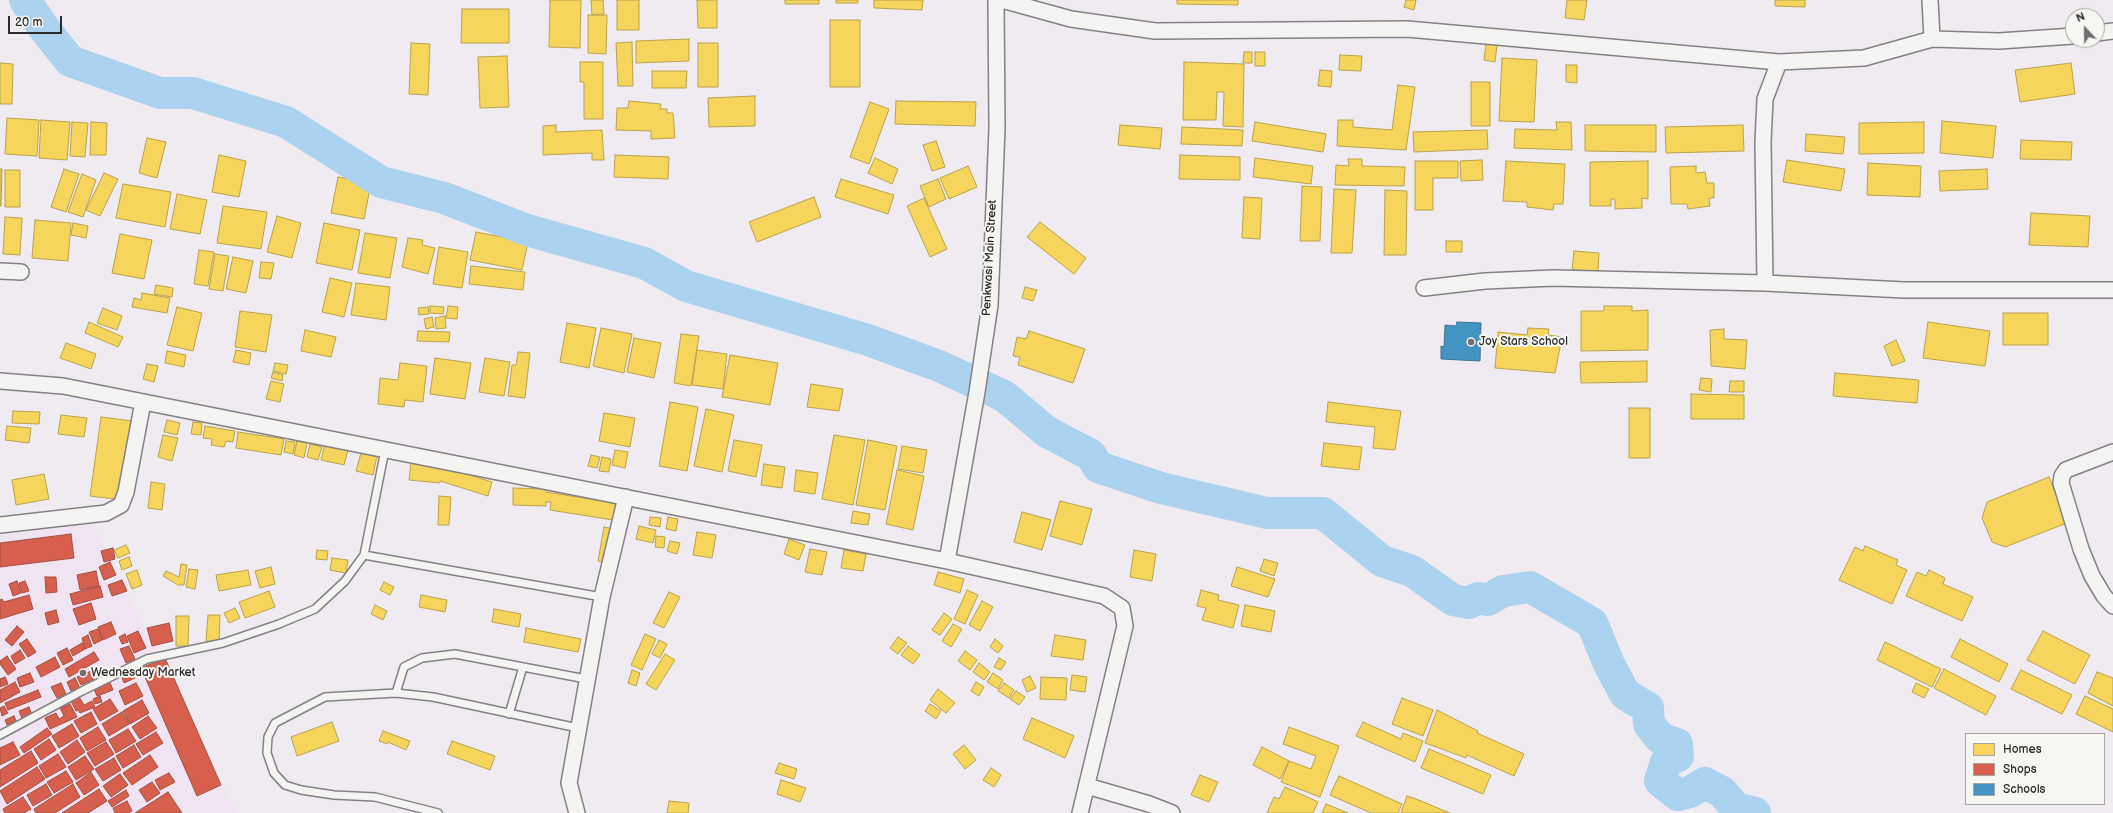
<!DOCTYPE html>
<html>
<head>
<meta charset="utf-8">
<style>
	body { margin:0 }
	#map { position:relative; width:2113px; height:813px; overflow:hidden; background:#f0ebf0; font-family:"Balsamiq Sans",sans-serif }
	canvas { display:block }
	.legend { position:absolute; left:1965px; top:733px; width:140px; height:72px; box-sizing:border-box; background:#f6f6f2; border:1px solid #a5a5a2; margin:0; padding:5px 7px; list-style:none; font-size:12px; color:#2b2b2b }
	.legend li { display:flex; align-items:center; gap:8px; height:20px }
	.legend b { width:20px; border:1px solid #a5a5a2 }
	.north { position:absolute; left:2065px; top:8px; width:40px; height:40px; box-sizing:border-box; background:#f6f6f2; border:1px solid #a5a5a2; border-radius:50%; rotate:338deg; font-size:11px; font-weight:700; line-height:16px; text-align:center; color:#2b2b2b }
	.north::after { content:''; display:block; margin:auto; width:14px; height:18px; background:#706e70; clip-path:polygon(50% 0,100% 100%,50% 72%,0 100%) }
	.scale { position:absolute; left:8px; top:16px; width:54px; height:18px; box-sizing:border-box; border:2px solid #2b2b2b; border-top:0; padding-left:5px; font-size:12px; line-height:14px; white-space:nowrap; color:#2b2b2b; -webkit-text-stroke:3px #f6f6f2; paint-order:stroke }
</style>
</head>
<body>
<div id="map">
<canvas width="2113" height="813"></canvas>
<ul class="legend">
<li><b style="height:11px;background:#f6d55c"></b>Homes</li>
<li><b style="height:11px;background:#d6604d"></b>Shops</li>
<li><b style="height:11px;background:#4393c3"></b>Schools</li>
</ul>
<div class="north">N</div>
<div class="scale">20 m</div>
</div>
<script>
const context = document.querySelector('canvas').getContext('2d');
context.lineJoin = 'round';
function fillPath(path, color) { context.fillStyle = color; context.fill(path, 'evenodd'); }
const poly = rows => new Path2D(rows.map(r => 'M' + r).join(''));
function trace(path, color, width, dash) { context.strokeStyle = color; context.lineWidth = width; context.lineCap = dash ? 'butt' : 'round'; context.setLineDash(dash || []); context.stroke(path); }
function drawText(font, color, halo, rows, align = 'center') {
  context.font = font + ' "Balsamiq Sans",sans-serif'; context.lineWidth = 4; context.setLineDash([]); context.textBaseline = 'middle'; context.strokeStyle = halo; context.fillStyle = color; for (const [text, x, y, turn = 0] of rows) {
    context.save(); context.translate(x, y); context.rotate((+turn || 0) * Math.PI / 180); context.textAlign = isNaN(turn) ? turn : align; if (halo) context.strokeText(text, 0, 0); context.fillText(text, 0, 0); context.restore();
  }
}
const built = poly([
	[92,522,236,813,0,813,0,533]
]);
const homes = poly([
	[550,0,581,0,580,48,549,47,550,0],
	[591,0,603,0,604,14,592,15,591,0],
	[617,0,639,0,639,30,617,30,617,0],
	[697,0,717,0,717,28,698,28,697,0],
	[785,0,819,0,819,4,785,4,785,0],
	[836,0,858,0,858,3,836,3,836,0],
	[874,0,923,0,922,10,874,8,874,0],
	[1177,0,1238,0,1238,5,1177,4,1177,0],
	[1406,0,1416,0,1414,10,1404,7,1406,0],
	[1567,0,1587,0,1584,20,1565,18,1567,0],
	[1775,0,1805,0,1805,7,1775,6,1775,0],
	[462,9,509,9,509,43,461,43,462,9],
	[588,15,607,15,606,54,588,53,588,15],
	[830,20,860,20,860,87,830,87,830,20],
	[689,39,689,61,636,63,636,41,689,39],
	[632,42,633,86,618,86,616,43,632,42],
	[411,43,430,44,428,95,409,94,411,43],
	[698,43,718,43,718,87,698,87,698,43],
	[1486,44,1497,45,1495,62,1484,60,1486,44],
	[1244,52,1252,52,1252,63,1243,63,1244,52],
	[1255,52,1265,52,1265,66,1255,66,1255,52],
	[1340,55,1362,56,1361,71,1339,70,1340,55],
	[507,56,509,107,480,108,478,57,507,56],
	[1502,58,1537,60,1534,122,1499,121,1502,58],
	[580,62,603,62,603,119,584,119,584,82,580,82,580,62],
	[1184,62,1244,64,1243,127,1223,126,1224,92,1217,92,1216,120,1183,120,1184,62],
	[0,63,13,64,12,104,0,104,0,63],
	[2071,63,2075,94,2020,102,2015,70,2071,63],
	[1566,65,1577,65,1577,83,1566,82,1566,65],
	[1320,70,1332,71,1331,87,1318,86,1320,70],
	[652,71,687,71,686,88,652,88,652,71],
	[1471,82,1490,82,1490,126,1471,126,1471,82],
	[1398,85,1415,87,1406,150,1337,146,1338,120,1353,120,1353,127,1392,130,1398,85],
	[755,96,755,126,709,127,708,98,755,96],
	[629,101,661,104,660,109,667,109,667,113,673,113,675,138,651,139,651,131,616,130,617,108,628,108,629,101],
	[896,101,976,102,975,126,895,124,896,101],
	[870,102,889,109,869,164,850,157,870,102],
	[7,118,39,120,37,156,5,154,7,118],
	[41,120,70,122,67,160,39,158,41,120],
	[1942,121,1996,126,1993,158,1940,153,1942,121],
	[72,122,88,123,85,157,70,156,72,122],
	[91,122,107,123,106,155,90,155,91,122],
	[1255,122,1326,134,1323,152,1252,141,1255,122],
	[1556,122,1571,122,1572,150,1514,148,1515,129,1557,130,1556,122],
	[1924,122,1924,153,1859,154,1859,123,1924,122],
	[556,125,556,132,602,130,604,160,592,160,592,153,543,155,543,126,556,125],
	[1120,125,1162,128,1160,149,1118,145,1120,125],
	[1585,125,1656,125,1656,152,1585,151,1585,125],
	[1743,125,1744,151,1666,153,1665,127,1743,125],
	[1182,127,1243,130,1242,146,1181,144,1182,127],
	[1487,130,1488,149,1414,152,1413,132,1487,130],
	[1806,134,1845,137,1843,154,1805,151,1806,134],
	[147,138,166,142,157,178,139,173,147,138],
	[2021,140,2072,142,2071,160,2020,159,2021,140],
	[936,141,945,167,932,171,923,145,936,141],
	[219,155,246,161,239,197,212,192,219,155],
	[615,155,669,157,668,179,614,177,615,155],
	[1180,155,1240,157,1240,180,1179,179,1180,155],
	[875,158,898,169,892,184,868,173,875,158],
	[1255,158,1313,166,1311,184,1253,177,1255,158],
	[1348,159,1362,159,1362,166,1405,167,1404,186,1335,185,1336,165,1349,166,1348,159],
	[1482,160,1483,180,1461,181,1460,161,1482,160],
	[1787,160,1845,169,1841,191,1783,182,1787,160],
	[1415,161,1458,161,1458,178,1433,178,1433,210,1415,210,1415,161],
	[1506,161,1565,164,1563,204,1554,204,1553,210,1527,207,1527,202,1503,201,1506,161],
	[1648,161,1648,199,1642,198,1642,208,1615,209,1615,199,1611,199,1611,206,1590,206,1590,162,1648,161],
	[1868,163,1921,166,1920,197,1867,195,1868,163],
	[968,166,977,187,949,199,940,178,968,166],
	[1696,166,1696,173,1705,172,1707,183,1714,183,1714,198,1709,198,1710,206,1688,209,1687,204,1671,204,1670,167,1696,166],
	[0,169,2,169,1,206,0,206,0,169],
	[64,169,79,174,66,212,51,207,64,169],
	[1987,169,1988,189,1940,191,1939,171,1987,169],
	[5,170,20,170,20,207,5,207,5,170],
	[104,173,118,179,100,216,86,210,104,173],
	[82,174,96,180,83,217,68,212,82,174],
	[338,177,371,183,364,219,331,213,338,177],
	[841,179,894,195,888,214,835,197,841,179],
	[938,179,946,199,929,207,920,186,938,179],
	[123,184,171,192,165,227,116,218,123,184],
	[1302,186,1322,187,1320,241,1300,241,1302,186],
	[1334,189,1356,190,1352,253,1331,253,1334,189],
	[1385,190,1407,191,1406,255,1384,255,1385,190],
	[177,194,207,200,200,234,170,229,177,194],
	[814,197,821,217,757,242,749,222,814,197],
	[1244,197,1262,198,1260,239,1242,238,1244,197],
	[924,198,947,249,930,257,907,206,924,198],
	[223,206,267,212,261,249,217,243,223,206],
	[2031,213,2090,216,2088,247,2029,245,2031,213],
	[277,216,301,223,292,258,267,252,277,216],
	[5,217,22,218,20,255,3,254,5,217],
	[35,220,71,223,68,261,32,258,35,220],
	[1040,222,1086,258,1074,274,1027,237,1040,222],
	[73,223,88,226,86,238,71,235,73,223],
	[324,223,360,230,352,270,316,263,324,223],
	[476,232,528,242,522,270,470,260,476,232],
	[365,233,397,238,390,278,358,273,365,233],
	[120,234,152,240,144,279,112,273,120,234],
	[408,238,423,240,422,245,435,248,428,274,402,267,408,238],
	[1446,241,1462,241,1462,252,1446,252,1446,241],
	[439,247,468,252,462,288,433,284,439,247],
	[199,250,214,252,208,286,194,284,199,250],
	[1574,251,1599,253,1598,271,1572,270,1574,251],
	[215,254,229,256,223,291,209,289,215,254],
	[233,257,253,261,246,293,226,289,233,257],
	[261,262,274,263,271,279,259,278,261,262],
	[471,266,525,272,523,290,469,284,471,266],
	[330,278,352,283,344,317,322,312,330,278],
	[356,283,390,287,386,320,351,315,356,283],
	[156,285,173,288,172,297,154,294,156,285],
	[1025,287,1037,290,1033,301,1022,298,1025,287],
	[142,293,170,298,167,313,132,307,134,298,141,300,142,293],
	[430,306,444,307,443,314,430,313,430,306],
	[448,306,458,307,457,319,446,318,448,306],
	[1604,306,1632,306,1632,311,1648,310,1648,350,1581,351,1581,311,1604,311,1604,306],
	[177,307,202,313,193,351,167,345,177,307],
	[428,307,429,314,419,315,418,308,428,307],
	[103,308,122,316,117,330,97,323,103,308],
	[240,311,272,315,266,352,235,347,240,311],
	[2003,313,2048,313,2048,345,2003,345,2003,313],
	[445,316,446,328,436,329,435,318,445,316],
	[432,317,434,327,426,329,424,319,432,317],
	[89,322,123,337,118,347,85,333,89,322],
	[1928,322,1990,331,1985,366,1923,358,1928,322],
	[567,323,596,328,589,368,560,362,567,323],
	[601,328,632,334,624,373,593,366,601,328],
	[1528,328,1549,329,1548,335,1562,337,1555,373,1495,368,1498,332,1527,335,1528,328],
	[1724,329,1724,339,1747,340,1745,369,1711,366,1710,330,1724,329],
	[305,330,336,337,331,357,301,351,305,330],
	[418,331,450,332,449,342,417,341,418,331],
	[1029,331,1085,349,1073,383,1018,365,1020,357,1013,356,1017,337,1026,339,1029,331],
	[681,334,699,336,691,386,674,383,681,334],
	[634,338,661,343,654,378,627,372,634,338],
	[1896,340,1905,361,1892,366,1884,346,1896,340],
	[66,343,96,354,91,369,60,358,66,343],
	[236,350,251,353,249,365,233,362,236,350],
	[697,350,727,354,723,389,692,385,697,350],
	[167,351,186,355,184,367,165,363,167,351],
	[518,352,530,353,525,398,508,396,512,365,516,365,518,352],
	[730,355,778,363,770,405,722,397,730,355],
	[435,358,471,363,465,399,430,394,435,358],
	[485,358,510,362,504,396,479,392,485,358],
	[1647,361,1647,382,1581,383,1580,362,1647,361],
	[275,363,288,365,286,374,273,371,275,363],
	[400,363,427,366,423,402,405,400,404,407,378,404,380,378,398,380,400,363],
	[147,364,158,366,154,382,143,379,147,364],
	[273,372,283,375,282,381,271,378,273,372],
	[1835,373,1919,380,1917,403,1833,396,1835,373],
	[1701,378,1712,379,1711,392,1699,390,1701,378],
	[271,381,284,384,280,402,266,399,271,381],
	[1730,381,1744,381,1744,392,1729,392,1730,381],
	[811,384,843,389,839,411,807,407,811,384],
	[1691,394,1744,395,1744,419,1691,419,1691,394],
	[670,402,698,407,687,471,659,466,670,402],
	[1328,402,1401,411,1395,450,1373,448,1375,427,1326,422,1328,402],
	[1629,408,1650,408,1650,458,1629,458,1629,408],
	[706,409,734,415,722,472,694,466,706,409],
	[13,411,40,412,39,424,12,423,13,411],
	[604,413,635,418,630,447,599,441,604,413],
	[61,415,87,418,84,437,58,434,61,415],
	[101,417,133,421,123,500,90,496,101,417],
	[167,420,180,423,177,435,164,432,167,420],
	[193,422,202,423,201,435,191,434,193,422],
	[7,426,31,428,29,443,5,440,7,426],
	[205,426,235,431,233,442,226,441,224,447,211,445,212,439,203,438,205,426],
	[238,432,284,439,281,455,236,448,238,432],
	[163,435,178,438,172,461,158,457,163,435],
	[834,435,865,440,853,505,822,499,834,435],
	[734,440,762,445,756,477,728,471,734,440],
	[868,440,897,446,885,510,856,505,868,440],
	[286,441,295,442,293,454,284,452,286,441],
	[297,441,307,443,304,458,294,455,297,441],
	[1324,443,1362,447,1359,470,1321,466,1324,443],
	[310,444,322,447,318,460,307,457,310,444],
	[325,444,348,450,344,465,321,460,325,444],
	[902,446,927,450,923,473,898,469,902,446],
	[615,450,628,452,625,468,612,465,615,450],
	[361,453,377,456,373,475,356,471,361,453],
	[591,455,600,457,597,468,588,466,591,455],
	[602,457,611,459,609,472,599,471,602,457],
	[411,462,442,466,492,482,488,496,440,481,440,483,409,480,411,462],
	[764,464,785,467,782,488,761,485,764,464],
	[796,470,818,473,815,494,794,491,796,470],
	[897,470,924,476,913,530,886,524,897,470],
	[44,474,49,499,16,505,12,480,44,474],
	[2049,477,2067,523,2005,547,1992,542,1982,518,1987,502,2049,477],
	[151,482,165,484,162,510,148,508,151,482],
	[513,488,546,489,546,492,616,503,613,520,550,510,551,502,546,502,546,506,513,505,513,488],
	[439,496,451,497,449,525,438,525,439,496],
	[1060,501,1092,509,1082,545,1050,536,1060,501],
	[853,511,870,514,868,525,851,523,853,511],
	[1022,512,1051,520,1042,550,1014,542,1022,512],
	[650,517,661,518,660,527,649,525,650,517],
	[668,517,678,519,676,531,666,529,668,517],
	[639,526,656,530,653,543,636,539,639,526],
	[604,527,614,529,608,563,598,561,604,527],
	[697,532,716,535,712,558,693,555,697,532],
	[656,536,665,537,664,548,655,547,656,536],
	[789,539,805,545,799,560,784,554,789,539],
	[670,541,680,543,677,554,667,551,670,541],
	[126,545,130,553,118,558,114,550,126,545],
	[1865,546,1898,560,1896,565,1907,570,1892,604,1839,580,1855,547,1863,551,1865,546],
	[810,549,827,552,822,575,805,572,810,549],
	[317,550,328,551,327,560,316,559,317,550],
	[844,550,866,554,863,571,841,568,844,550],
	[1134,550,1156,554,1152,581,1130,577,1134,550],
	[129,557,132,566,122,570,119,561,129,557],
	[332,558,348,560,346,573,330,570,332,558],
	[1264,559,1278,563,1274,576,1260,571,1264,559],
	[181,564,187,565,184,585,178,585,163,576,166,571,179,577,181,564],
	[271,567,275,584,260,588,255,571,271,567],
	[1237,567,1275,579,1268,597,1231,586,1237,567],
	[189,569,198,570,195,589,186,587,189,569],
	[137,570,142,585,132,589,126,574,137,570],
	[248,570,251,585,219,591,216,575,248,570],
	[1929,570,1945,578,1943,584,1973,597,1962,621,1906,596,1917,572,1926,576,1929,570],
	[938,572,964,579,960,593,934,585,938,572],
	[384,582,394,587,390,595,380,590,384,582],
	[967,590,978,595,965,624,954,619,967,590],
	[1201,590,1219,595,1218,600,1239,605,1233,628,1202,620,1206,608,1197,606,1201,590],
	[269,591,275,607,245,618,239,602,269,591],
	[669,592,680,597,664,628,653,623,669,592],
	[421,595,447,600,445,612,419,607,421,595],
	[982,601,993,607,980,631,969,625,982,601],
	[375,605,387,611,383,620,371,614,375,605],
	[1245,605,1275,611,1271,632,1241,626,1245,605],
	[235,608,240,618,229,623,224,613,235,608],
	[494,609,521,614,519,627,492,622,494,609],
	[944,613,952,619,940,635,932,630,944,613],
	[208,615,220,615,219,642,206,641,208,615],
	[176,616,189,616,188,646,176,646,176,616],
	[953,624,962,629,951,647,942,641,953,624],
	[526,628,581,639,578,652,524,642,526,628],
	[2043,631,2090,655,2075,684,2027,660,2043,631],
	[645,634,656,639,642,670,631,665,645,634],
	[1055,635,1086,640,1083,660,1051,656,1055,635],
	[898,637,907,643,898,654,890,648,898,637],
	[995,639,1003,646,998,653,990,647,995,639],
	[1960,639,2008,664,1999,682,1951,657,1960,639],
	[659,640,667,644,660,658,652,654,659,640],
	[1885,642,1941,669,1932,687,1877,660,1885,642],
	[908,646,920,655,913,664,901,655,908,646],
	[965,651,977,660,970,670,958,661,965,651],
	[665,654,675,660,656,690,646,684,665,654],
	[999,658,1006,662,1001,670,994,667,999,658],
	[979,663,990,672,984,680,973,672,979,663],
	[1944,669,1996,696,1986,715,1934,688,1944,669],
	[632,670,640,673,636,686,628,683,632,670],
	[2021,670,2072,695,2062,714,2011,689,2021,670],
	[2097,672,2113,678,2113,706,2088,693,2097,672],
	[993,673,1003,680,998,689,987,682,993,673],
	[1072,675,1087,677,1085,692,1070,690,1072,675],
	[1030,676,1036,688,1027,692,1022,680,1030,676],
	[1041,677,1067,678,1066,700,1040,699,1041,677],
	[976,682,984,687,979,696,971,691,976,682],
	[1004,683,1014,690,1009,698,998,691,1004,683],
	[1916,683,1929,689,1924,698,1912,692,1916,683],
	[938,689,955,703,946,713,930,700,938,689],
	[1016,691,1025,697,1019,705,1010,699,1016,691],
	[2085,696,2113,709,2113,732,2076,714,2085,696],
	[1402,698,1433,710,1423,736,1392,724,1402,698],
	[930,704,941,711,936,719,925,711,930,704],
	[1437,710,1478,731,1477,733,1524,754,1514,776,1467,755,1466,758,1425,743,1437,710],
	[1032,718,1074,736,1065,758,1023,739,1032,718],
	[332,722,339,741,297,756,291,737,332,722],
	[1363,722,1401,739,1403,733,1423,741,1415,762,1356,736,1363,722],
	[1289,727,1339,746,1320,797,1281,782,1289,761,1311,769,1316,756,1283,744,1289,727],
	[383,731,410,741,406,750,388,742,387,744,379,741,383,731],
	[452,741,495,756,490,770,447,754,452,741],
	[964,745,976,760,965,769,953,754,964,745],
	[1262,747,1289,761,1280,779,1253,765,1262,747],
	[1429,749,1491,775,1483,794,1421,768,1429,749],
	[779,763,797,769,794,779,775,773,779,763],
	[991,768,1001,775,994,787,983,780,991,768],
	[1200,775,1218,782,1209,802,1191,795,1200,775],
	[1339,776,1402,804,1398,813,1371,813,1330,795,1339,776],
	[781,780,806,788,800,802,777,794,781,780],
	[1285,787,1318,802,1313,813,1267,813,1274,797,1279,799,1285,787],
	[1407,796,1416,799,1450,813,1401,813,1407,796],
	[669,801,689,803,688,813,667,813,669,801],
	[1326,804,1348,813,1322,813,1326,804]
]);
const shops = poly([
	[71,534,74,558,0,567,0,543,71,534],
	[113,548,115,559,104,562,101,551,113,548],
	[110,562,116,575,104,580,99,567,110,562],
	[96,571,99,586,80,590,77,575,96,571],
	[45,577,56,577,57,592,46,593,45,577],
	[122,580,127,591,112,596,108,585,122,580],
	[17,581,21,593,13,596,9,584,17,581],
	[25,581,29,591,22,593,19,583,25,581],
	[100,586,103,597,73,605,70,594,100,586],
	[29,595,33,609,0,619,0,600,2,599,4,602,29,595],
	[91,603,96,619,79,625,73,609,91,603],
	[56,610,59,622,48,625,45,613,56,610],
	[111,622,116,634,103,640,98,627,111,622],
	[169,623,173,641,152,646,147,628,169,623],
	[17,626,24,632,12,646,5,640,17,626],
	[98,629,102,640,94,644,89,632,98,629],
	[138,631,146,648,134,653,127,636,138,631],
	[125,634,128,642,122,644,119,637,125,634],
	[88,635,92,646,85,649,82,638,88,635],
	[27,639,36,652,28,657,19,644,27,639],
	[82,643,85,649,73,656,70,650,82,643],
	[129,646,135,659,126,663,120,649,129,646],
	[67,648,73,660,63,665,57,653,67,648],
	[20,650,25,658,15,664,11,656,20,650],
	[94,652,99,660,69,677,65,669,94,652],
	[7,656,16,669,8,675,0,664,0,661,7,656],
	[55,657,60,667,41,677,36,667,55,657],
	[165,658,221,785,197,796,141,668,165,658],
	[132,670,135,678,124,683,121,675,132,670],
	[91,671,94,679,81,685,77,677,91,671],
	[30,673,34,682,20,687,17,678,30,673],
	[5,677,8,684,0,687,0,679,5,677],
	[75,678,80,688,71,691,67,682,75,678],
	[109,680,113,690,97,696,93,687,109,680],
	[15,682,20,692,0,703,0,690,15,682],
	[61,683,66,694,57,698,51,687,61,683],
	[136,683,143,696,125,705,119,691,136,683],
	[38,690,41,697,8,710,5,703,38,690],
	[100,696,102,702,95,704,93,699,100,696],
	[79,697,84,705,92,701,95,707,80,713,78,710,76,711,71,701,79,697],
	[110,699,118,711,100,721,93,709,110,699],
	[142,700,149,713,130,724,123,711,142,700],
	[70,704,77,717,50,729,45,718,56,713,59,719,64,716,60,708,70,704],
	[4,706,8,713,2,716,0,708,4,706],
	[29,707,33,718,23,721,19,711,29,707],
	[91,712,97,724,81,733,74,721,91,712],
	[122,712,129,724,109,736,102,724,122,712],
	[14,716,17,723,8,727,5,720,14,716],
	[148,716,157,728,140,739,132,727,148,716],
	[72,724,79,736,59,748,52,736,72,724],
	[98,727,106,740,87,751,80,738,98,727],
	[47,728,52,734,24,753,20,747,47,728],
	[128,729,136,741,116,753,109,740,128,729],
	[156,732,163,743,143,755,136,744,156,732],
	[49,739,56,750,41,760,34,749,49,739],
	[77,740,85,752,68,764,60,752,77,740],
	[13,742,20,755,0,765,0,748,13,742],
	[106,742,114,754,95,766,87,753,106,742],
	[134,745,141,757,123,768,116,756,134,745],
	[31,751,38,763,0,787,0,770,31,751],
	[58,754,66,767,46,778,39,766,58,754],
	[150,755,158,767,132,785,123,773,150,755],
	[85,756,94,769,76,780,68,767,85,756],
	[114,758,121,770,103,781,95,769,114,758],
	[37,767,45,779,7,804,0,791,37,767],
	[66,771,73,782,54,793,47,782,66,771],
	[91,772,99,785,84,795,76,783,91,772],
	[169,773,175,782,160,790,155,780,169,773],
	[120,774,128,785,111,797,103,786,120,774],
	[152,782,160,793,147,802,139,790,152,782],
	[46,784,52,795,33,806,27,795,46,784],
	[73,784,80,797,55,813,36,813,34,809,73,784],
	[99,789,107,801,88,813,62,813,99,789],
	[126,790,129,796,112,807,108,801,126,790],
	[168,792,182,813,135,813,168,792],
	[23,797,31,809,24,813,5,813,3,809,23,797],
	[127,801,132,811,128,813,115,813,113,808,127,801]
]);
const schools = poly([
	[1457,322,1481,323,1480,361,1441,359,1441,346,1444,347,1445,325,1456,326,1457,322]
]);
const river = poly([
	[25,0,43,27,70,61,160,93,193,93,286,122,381,182,444,198,527,230,644,263,686,286,868,340,939,366,1004,396,1047,432,1091,455,1098,467,1161,488,1267,513,1323,513,1382,561,1412,571,1453,600,1469,603,1478,598,1488,600,1503,591,1530,587,1592,623,1609,664,1625,694,1648,708,1649,724,1660,738,1677,744,1678,756,1666,762,1660,781,1678,795,1690,792,1705,783,1722,792,1736,808,1755,813]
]);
const lane = poly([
	[364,555,602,597],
	[396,693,404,667,422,658,455,654,586,679],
	[509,714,523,667],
	[0,735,82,691,147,659,223,643,279,624,315,609,345,581,364,555,385,450],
	[438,813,375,797,334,795,301,790,285,785,274,773,267,753,268,737,275,723,325,697,396,693,433,697,578,728]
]);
const street = poly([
	[1002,0,1071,19,1155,31,1407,29,1779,62,1864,58,1932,39,1930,0],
	[2097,33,2113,31],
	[1932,39,1999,41,2073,36],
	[0,271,21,272],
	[1765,283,1763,142,1765,99,1779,62],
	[1424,288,1485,281,1553,278,1765,283,1904,290,2113,290],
	[0,381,63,386,947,561,1104,596,1122,608,1125,626,1080,813],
	[2113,452,2066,470,2062,476,2061,483,2081,549,2092,576,2104,596,2113,606],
	[0,525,106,513,121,505,126,492,143,402],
	[947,561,977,392,990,305,997,128,996,0],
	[1087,786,1149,804,1172,813],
	[577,813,569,783,602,597,626,497]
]);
const markers = [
	[1471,342,4,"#706e70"],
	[83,673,4,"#706e70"]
];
const streetNames = [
	["Penkwasi Main Street",990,258,-87]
];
const poiNames = [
	["Joy Stars School",1479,342],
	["Wednesday Market",91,673]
];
fillPath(built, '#f1e4f2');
fillPath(homes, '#f6d55c');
trace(homes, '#b9a24d', 1);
fillPath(shops, '#d6604d');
trace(shops, '#a35043', 1);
fillPath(schools, '#4393c3');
trace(schools, '#3c7495', 1);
trace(river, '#abd2ee', 32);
trace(lane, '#848184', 10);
trace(street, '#848184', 18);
trace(lane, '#f4f4f3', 7);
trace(street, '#f4f4f3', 15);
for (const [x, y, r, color] of markers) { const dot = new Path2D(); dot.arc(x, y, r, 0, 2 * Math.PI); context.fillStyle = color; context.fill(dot); trace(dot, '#f6f6f2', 1.5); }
drawText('12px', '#2b2b2b', '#f6f6f2', streetNames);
drawText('12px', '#2b2b2b', '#f6f6f2', poiNames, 'left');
</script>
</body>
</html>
